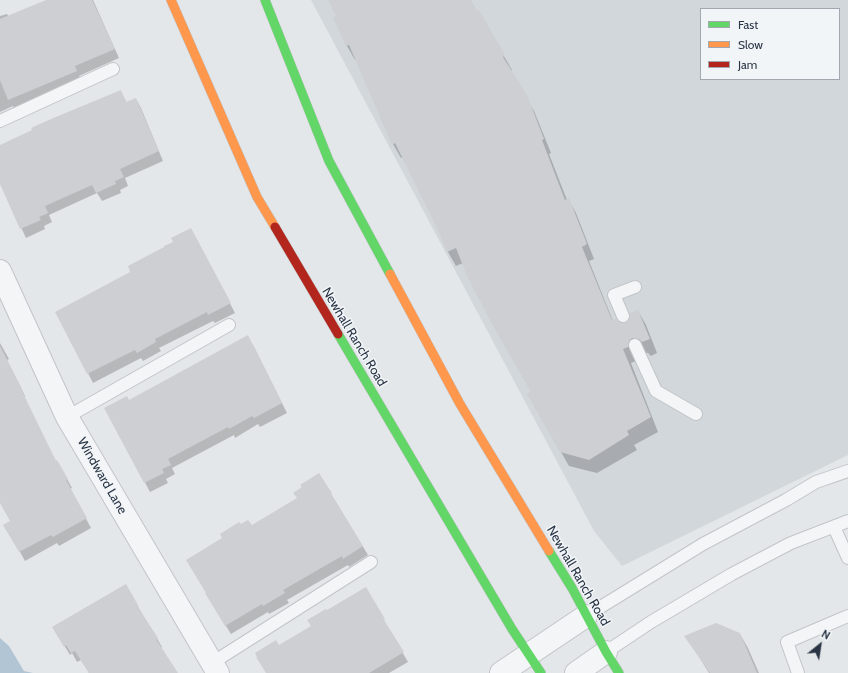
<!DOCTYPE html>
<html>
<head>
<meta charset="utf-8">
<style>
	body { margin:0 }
	#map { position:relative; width:848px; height:673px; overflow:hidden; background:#e4e7e9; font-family:Cabin,sans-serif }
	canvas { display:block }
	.legend { position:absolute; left:700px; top:8px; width:140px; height:72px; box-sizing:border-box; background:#f2f5f8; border:1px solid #a2a8b0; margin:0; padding:5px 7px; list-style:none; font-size:12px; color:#293545 }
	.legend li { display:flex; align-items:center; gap:8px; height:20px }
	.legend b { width:20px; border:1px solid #a2a8b0 }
	.north { position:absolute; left:800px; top:625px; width:40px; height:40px; -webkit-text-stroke:3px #f2f5f8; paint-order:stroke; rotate:30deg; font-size:11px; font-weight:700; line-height:16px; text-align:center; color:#293545 }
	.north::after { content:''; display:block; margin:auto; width:14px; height:18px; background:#293545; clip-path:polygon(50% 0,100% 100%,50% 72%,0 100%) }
</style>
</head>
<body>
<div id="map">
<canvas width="848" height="673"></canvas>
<ul class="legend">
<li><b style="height:5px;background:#63d668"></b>Fast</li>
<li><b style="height:5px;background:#ff974d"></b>Slow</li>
<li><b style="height:5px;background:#b3261e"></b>Jam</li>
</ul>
<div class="north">N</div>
</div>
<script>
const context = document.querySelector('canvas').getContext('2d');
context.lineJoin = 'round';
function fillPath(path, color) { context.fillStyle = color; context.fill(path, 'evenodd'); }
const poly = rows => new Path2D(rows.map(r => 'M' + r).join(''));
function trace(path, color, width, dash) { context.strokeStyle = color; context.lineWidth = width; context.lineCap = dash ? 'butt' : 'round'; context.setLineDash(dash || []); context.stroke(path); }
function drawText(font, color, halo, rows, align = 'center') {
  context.font = font + ' Cabin,sans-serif'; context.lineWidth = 3; context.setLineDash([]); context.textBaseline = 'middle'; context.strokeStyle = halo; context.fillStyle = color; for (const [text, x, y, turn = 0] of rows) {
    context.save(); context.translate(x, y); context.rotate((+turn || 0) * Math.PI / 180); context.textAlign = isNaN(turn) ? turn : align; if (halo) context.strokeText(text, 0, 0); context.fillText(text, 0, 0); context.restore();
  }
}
const built = poly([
	[311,0,848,0,848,455,622,566,594,531],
	[701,9,839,9,839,79,701,79]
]);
const water = poly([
	[0,638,9,646,24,671,33,673,0,673]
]);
const shadow = poly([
	[48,0,93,0,119,58,79,76,81,80,14,108,13,106,0,112,0,16,7,14,9,17],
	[329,0,470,0,477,12,478,12,512,70,510,71,534,111,551,153,549,154,567,200,568,199,576,213,594,259,589,261,613,321,618,323,626,324,638,311,646,325,657,353,651,356,648,353,640,352,636,355,636,361,631,363,658,432,634,445,637,450,597,473,569,466,528,394,532,392,463,263,456,266,448,252,436,224,403,157,401,158,393,144,356,59,355,60,347,46,334,18,337,16],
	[120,91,127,103,136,99,141,108,163,161,125,178,128,186,120,190,121,193,102,201,97,193,49,215,52,222,44,226,45,229,26,238,0,182,0,146],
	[196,238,235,313,215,323,213,321,159,348,161,351,143,361,141,358,93,383,57,312],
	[0,343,9,359,7,360,25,396,24,397,56,462,57,461,72,488,70,489,91,528,59,546,57,543,25,561,5,525,11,521,0,501],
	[253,345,287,413,260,427,258,424,235,438,234,435,172,468,175,474,166,479,168,483,150,492,106,408,129,401],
	[319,474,368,555,349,567,348,565,287,600,289,603,269,614,268,612,231,634,206,594,223,538,240,526,251,526,298,499],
	[125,585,162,647,161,648,176,673,89,673,81,660,77,662,72,653,70,655,53,627],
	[365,588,408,662,389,673,267,673,279,647,312,627,327,612],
	[740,634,748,648,759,673,709,673,686,636]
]);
const building = poly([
	[46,0,92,0,115,49,75,66,77,71,8,100,0,80,0,19],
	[328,0,470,0,477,11,479,10,505,55,503,57,527,95,544,139,542,140,565,200,569,198,587,244,582,247,612,320,616,319,619,322,626,323,629,320,630,313,638,310,650,339,642,342,639,339,632,338,629,341,628,347,623,349,651,417,627,431,629,435,589,460,560,452,527,394,531,392,492,324,467,276,456,248,447,252,435,224,395,143,392,145,349,45,346,46,333,17,336,16],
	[121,90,126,102,136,98,159,151,120,169,124,177,115,181,116,184,96,193,92,185,45,206,48,213,39,217,41,220,20,229,0,184,0,145,32,130,31,128,51,119],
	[191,228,231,303,208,315,207,312,155,339,156,342,137,353,135,350,87,374,55,312,130,272,128,266,164,247,164,246,173,242,171,238],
	[248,335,282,403,254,418,252,416,229,429,228,427,168,459,171,465,162,469,164,473,144,483,104,408,127,396,129,400],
	[0,346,21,387,20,387,56,461,57,460,68,479,66,480,87,518,53,537,51,535,19,552,3,525,10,521,0,503],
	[319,473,332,493,331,494,363,546,343,559,342,556,283,590,285,593,263,606,262,604,225,626,205,593,206,593,186,560,222,538,220,534,239,522,241,524,248,520,252,525,297,498,293,493,302,487,300,485],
	[126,584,138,605,137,606,158,638,156,639,178,673,89,673,75,651,71,653,66,645,64,647,52,627],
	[366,587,385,619,384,620,404,652,369,673,266,673,256,657,257,657,255,653,276,640,279,645,311,626,307,620,326,609,327,610],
	[716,623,740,633,757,673,710,673,684,636]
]);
const lane = poly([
	[0,121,113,69],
	[623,316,614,295,635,287],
	[635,345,656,391,696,414],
	[67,417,229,325],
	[834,527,848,558],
	[586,616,703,544,786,500,816,482,848,471],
	[606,652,651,622,732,574,791,543,848,521],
	[212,663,371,562],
	[798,673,787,642,848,616]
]);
const street = poly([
	[0,271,67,417,218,673],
	[501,673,586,616],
	[576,673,606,652]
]);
const fast = poly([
	[265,0,329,161,390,274],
	[338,334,512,629,541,673],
	[549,551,572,588,606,652,619,673]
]);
const slow = poly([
	[171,0,257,197,275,227],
	[390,274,460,404,549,551]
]);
const jam = poly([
	[275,227,338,334]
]);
const streetNames = [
	["Newhall Ranch Road",354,337,59],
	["Windward Lane",102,476,60],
	["Newhall Ranch Road",578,576,60]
];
fillPath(built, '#d2d7dc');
fillPath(water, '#b2c5d5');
fillPath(shadow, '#0003');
fillPath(building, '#cdcfd2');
trace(lane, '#c2c5c7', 14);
trace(street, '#c2c5c7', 24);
trace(fast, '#c0c4c7', 10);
trace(slow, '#c0c4c7', 10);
trace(jam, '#c0c4c7', 10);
trace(lane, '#f3f5f6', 12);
trace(street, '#f3f5f6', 22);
trace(fast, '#63d668', 9);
trace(slow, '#ff974d', 9);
trace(jam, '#b3261e', 9);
drawText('13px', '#293545', '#f2f5f8', streetNames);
</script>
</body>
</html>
